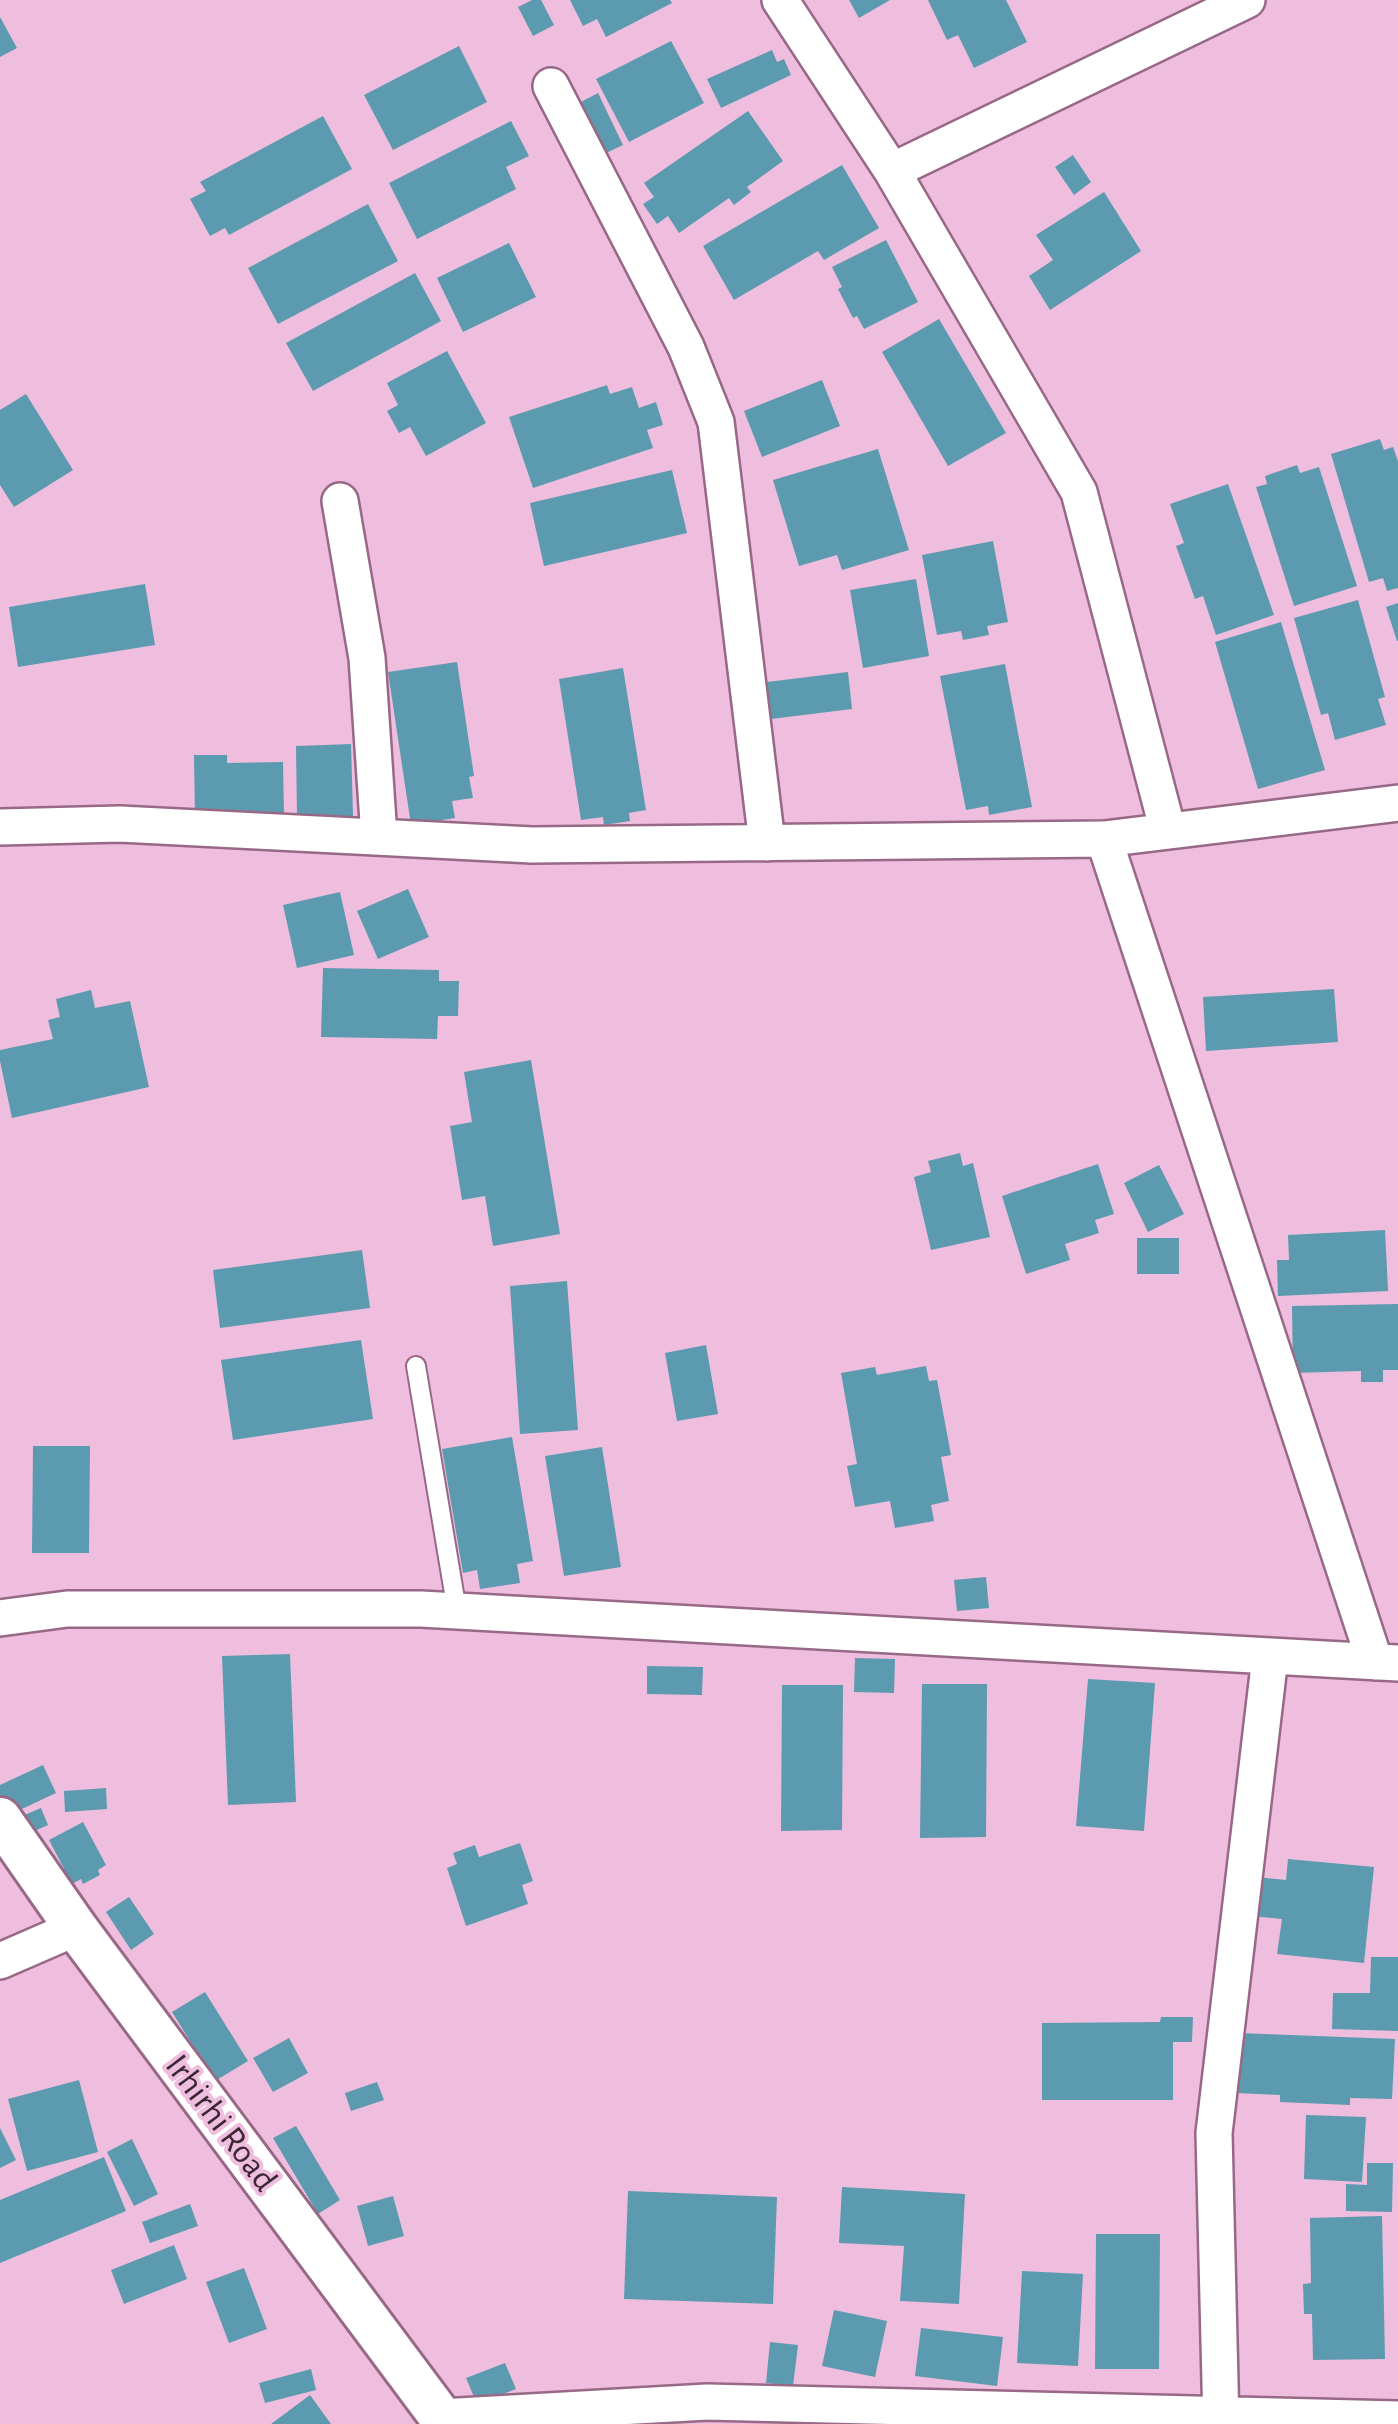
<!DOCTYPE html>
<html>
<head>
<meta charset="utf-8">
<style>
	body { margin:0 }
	canvas { display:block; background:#efbddd }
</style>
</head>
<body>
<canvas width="1398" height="2424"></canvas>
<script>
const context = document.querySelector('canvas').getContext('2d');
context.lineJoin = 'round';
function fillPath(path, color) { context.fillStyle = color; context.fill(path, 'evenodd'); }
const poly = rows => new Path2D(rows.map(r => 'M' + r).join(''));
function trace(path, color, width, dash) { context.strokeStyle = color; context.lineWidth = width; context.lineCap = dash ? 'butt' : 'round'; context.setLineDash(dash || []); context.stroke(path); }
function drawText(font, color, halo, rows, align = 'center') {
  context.font = font + ' "Alegreya Sans",sans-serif'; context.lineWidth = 8; context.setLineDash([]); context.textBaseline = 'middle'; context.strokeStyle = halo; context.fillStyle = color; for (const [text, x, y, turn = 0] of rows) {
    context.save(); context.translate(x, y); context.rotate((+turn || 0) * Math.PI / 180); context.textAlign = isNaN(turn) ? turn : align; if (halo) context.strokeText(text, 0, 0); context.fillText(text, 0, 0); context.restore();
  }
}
const building = poly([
	[532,0,541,0,554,25,533,36,518,7],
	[570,0,670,0,672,3,606,37,597,19,583,26],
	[849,0,890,0,859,18],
	[928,0,1006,0,1027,42,974,68,958,35,947,40],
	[0,17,17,48,0,57],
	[671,41,704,103,629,142,596,79],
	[459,46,487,102,393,150,364,95],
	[772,50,777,62,784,59,791,75,721,108,707,79],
	[598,93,623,145,604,154,579,103],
	[748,111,783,161,747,187,751,192,734,205,729,198,679,233,668,216,657,224,643,204,654,197,644,183],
	[323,116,352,169,229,235,225,228,210,236,190,199,206,191,200,182],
	[511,121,529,156,506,167,516,189,417,239,389,183],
	[1073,155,1091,182,1074,195,1055,167],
	[842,165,879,228,824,260,818,251,734,300,703,246],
	[1104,192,1141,251,1050,310,1029,276,1053,260,1036,235],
	[368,204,398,261,278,324,248,268],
	[886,240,918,302,864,329,857,316,853,318,838,289,842,287,832,267],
	[509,243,536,297,463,332,437,278],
	[415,273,441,321,313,391,286,343],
	[939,319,1006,433,948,466,882,352],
	[447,351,486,423,426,456,410,427,399,433,387,411,398,405,387,383],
	[822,380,840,426,762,457,744,411],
	[607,385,610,394,632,387,639,408,656,402,663,425,647,430,653,448,533,488,509,417],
	[26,394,73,470,14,507,0,485,0,410],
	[1380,439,1384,450,1393,447,1398,461,1398,588,1387,591,1383,578,1369,582,1331,454],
	[878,449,909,550,842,570,837,555,799,566,773,480],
	[1297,465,1300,473,1319,467,1357,586,1294,606,1256,487,1267,484,1265,476],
	[672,470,687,533,544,566,530,503],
	[1228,484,1274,615,1216,635,1203,596,1195,599,1176,546,1184,543,1170,504],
	[993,541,1008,622,987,626,989,635,963,640,961,631,937,635,922,555],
	[916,579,929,656,863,668,850,590],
	[145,584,155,645,18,667,9,607],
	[1358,600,1385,697,1378,699,1386,725,1335,740,1328,713,1321,715,1294,618],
	[1398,603,1398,641,1397,641,1386,607],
	[1281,622,1325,770,1258,789,1215,642],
	[457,662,474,776,469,777,473,798,452,801,455,818,411,825,388,672],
	[1005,664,1032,807,989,815,988,806,966,810,940,676],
	[623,668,646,810,629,813,630,821,604,825,603,817,581,820,559,679],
	[848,672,852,709,771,719,767,682],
	[351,744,353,816,297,818,296,746],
	[194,755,227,755,227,763,283,762,284,816,195,818],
	[408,889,429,937,378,959,357,911],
	[340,892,354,955,297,968,283,905],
	[323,968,439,970,439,981,459,981,458,1016,438,1016,437,1039,321,1037],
	[1334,989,1338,1042,1206,1051,1203,997],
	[91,990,95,1008,130,1001,149,1087,12,1118,0,1061,0,1050,53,1039,48,1020,60,1017,56,999],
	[531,1060,560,1234,493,1246,485,1196,462,1200,450,1126,472,1122,464,1072],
	[960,1153,963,1166,973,1163,990,1237,931,1250,914,1177,931,1172,928,1161],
	[1098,1164,1114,1214,1095,1220,1099,1233,1065,1244,1070,1260,1026,1274,1002,1196],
	[1159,1165,1184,1214,1148,1232,1124,1183],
	[1385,1230,1388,1291,1278,1296,1277,1260,1289,1260,1288,1235],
	[1137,1238,1179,1238,1179,1274,1137,1274],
	[362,1250,370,1308,220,1328,213,1270],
	[567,1281,578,1430,520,1434,510,1286],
	[1398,1304,1398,1370,1383,1370,1383,1382,1361,1382,1361,1371,1293,1373,1292,1306],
	[361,1340,373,1419,233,1440,221,1360],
	[706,1345,718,1414,677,1421,665,1353],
	[926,1366,929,1381,937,1380,951,1455,941,1457,949,1501,931,1505,934,1521,895,1528,890,1501,855,1507,847,1466,857,1464,841,1373,875,1367,877,1375],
	[512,1437,533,1561,517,1564,520,1583,480,1589,477,1570,463,1573,442,1449],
	[33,1446,90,1446,89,1553,32,1553],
	[602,1447,621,1567,564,1576,545,1456],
	[986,1577,989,1608,957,1611,954,1580],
	[290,1654,296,1802,228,1805,222,1656],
	[855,1658,895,1659,894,1693,854,1692],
	[647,1666,703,1667,702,1695,647,1694],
	[1088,1679,1155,1683,1144,1831,1076,1826],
	[922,1684,987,1684,986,1837,920,1838],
	[782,1685,843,1685,842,1830,781,1831],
	[43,1765,56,1793,9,1815,0,1794,0,1785],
	[106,1788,107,1809,65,1812,64,1791],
	[41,1808,48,1825,30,1833,22,1816],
	[83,1822,106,1865,98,1870,100,1875,83,1884,81,1879,72,1884,49,1840],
	[520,1843,533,1881,522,1885,528,1904,466,1926,447,1868,457,1864,453,1853,475,1845,479,1857],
	[1288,1859,1374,1867,1364,1963,1277,1954,1282,1919,1251,1916,1256,1877,1286,1880],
	[129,1897,154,1934,131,1950,106,1912],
	[1371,1957,1398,1957,1398,2031,1332,2029,1333,1993,1370,1993],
	[205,1992,248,2061,215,2081,172,2012],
	[1161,2017,1193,2017,1192,2042,1173,2042,1173,2100,1042,2100,1042,2023,1160,2022],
	[1238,2033,1395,2039,1392,2099,1350,2098,1350,2105,1280,2102,1280,2095,1236,2093],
	[289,2038,308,2073,273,2092,253,2058],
	[79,2080,98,2152,27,2171,8,2099],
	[377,2082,384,2100,351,2111,345,2093],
	[1306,2115,1366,2117,1362,2182,1304,2179],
	[296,2126,340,2200,318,2214,273,2138],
	[0,2128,16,2160,0,2168],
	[132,2139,158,2194,134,2206,107,2152],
	[104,2157,126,2211,0,2263,0,2200],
	[1367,2163,1393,2163,1392,2212,1346,2211,1346,2184,1367,2185],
	[842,2187,965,2194,959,2304,900,2301,904,2246,839,2243],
	[628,2191,777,2197,773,2304,624,2299],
	[393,2196,404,2236,368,2246,357,2206],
	[190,2204,198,2226,150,2243,142,2222],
	[1382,2216,1385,2359,1313,2360,1312,2314,1304,2314,1303,2284,1311,2283,1310,2218],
	[1096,2234,1160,2234,1159,2369,1095,2369],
	[174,2245,187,2279,124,2304,111,2270],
	[244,2268,267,2329,229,2343,206,2282],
	[1022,2271,1083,2274,1078,2366,1017,2363],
	[834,2310,887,2321,875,2377,822,2366],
	[921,2328,1003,2337,997,2386,915,2376],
	[770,2342,798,2345,793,2386,766,2383],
	[505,2363,516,2389,477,2404,466,2378],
	[311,2369,316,2390,265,2403,259,2383],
	[310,2395,331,2424,271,2424]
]);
const service = poly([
	[416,1366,457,1611]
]);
const minor = poly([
	[780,0,892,171,1079,492,1168,831],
	[551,86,686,347,716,422,767,843],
	[892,171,1247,0],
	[340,501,367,658,379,837],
	[0,827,120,824,532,845,1104,839,1398,803],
	[1104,839,1375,1662],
	[0,1618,67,1609,421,1609,1398,1663],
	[0,1961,76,1928],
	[441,2417,707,2402,1398,2419],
	[1221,2424,1214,2133,1270,1657]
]);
const tertiary = poly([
	[0,1819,76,1928,446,2424]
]);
const streetNames = [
	["Irhirhi Road",221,2123,53]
];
fillPath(building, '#5c9baf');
trace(service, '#976987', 22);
trace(minor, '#976987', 40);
trace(tertiary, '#976987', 48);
trace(service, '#fff', 18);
trace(minor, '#fff', 35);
trace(tertiary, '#fff', 42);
drawText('35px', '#3a2733', '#efbddd', streetNames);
</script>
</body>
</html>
